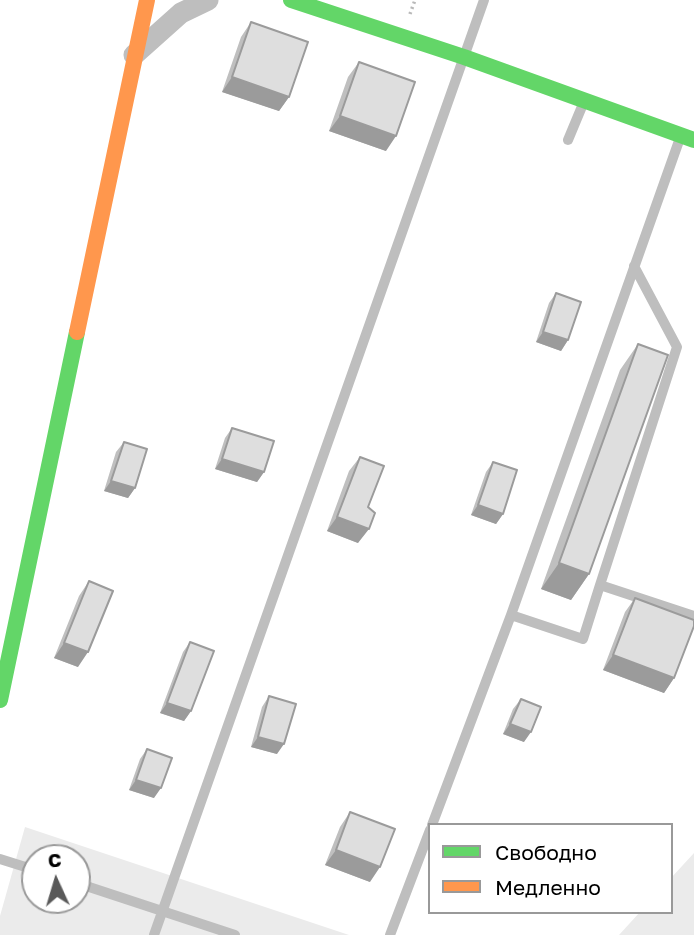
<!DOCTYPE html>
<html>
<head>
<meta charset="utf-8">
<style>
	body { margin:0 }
	#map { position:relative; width:694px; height:935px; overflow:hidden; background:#fff; font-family:"Golos Text",sans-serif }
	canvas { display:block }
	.legend { position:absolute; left:428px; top:823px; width:245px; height:91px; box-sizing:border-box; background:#fff; border:2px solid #999; margin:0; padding:9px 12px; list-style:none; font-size:21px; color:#000 }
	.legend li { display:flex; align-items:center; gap:14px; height:35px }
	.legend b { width:35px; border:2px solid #999 }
	.north { position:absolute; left:21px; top:844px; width:70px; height:70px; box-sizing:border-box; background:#fff; border:2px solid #999; border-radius:50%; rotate:356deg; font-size:19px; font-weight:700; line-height:28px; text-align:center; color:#000 }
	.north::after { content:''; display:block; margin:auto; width:24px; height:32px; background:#595959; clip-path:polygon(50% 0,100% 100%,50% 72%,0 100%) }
</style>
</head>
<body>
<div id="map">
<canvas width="694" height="935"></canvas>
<ul class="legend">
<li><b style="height:9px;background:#63d668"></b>Свободно</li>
<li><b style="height:9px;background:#ff974d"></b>Медленно</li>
</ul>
<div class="north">С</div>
</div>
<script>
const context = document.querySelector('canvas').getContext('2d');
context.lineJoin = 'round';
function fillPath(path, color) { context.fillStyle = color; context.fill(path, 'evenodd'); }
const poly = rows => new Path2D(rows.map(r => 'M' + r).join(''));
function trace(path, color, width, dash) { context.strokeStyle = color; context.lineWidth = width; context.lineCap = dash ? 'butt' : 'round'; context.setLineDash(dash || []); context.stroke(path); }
const green = poly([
	[25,827,349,935,0,935,0,916],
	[35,858,77,858,77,900,35,900],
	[694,853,694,935,619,935,640,912,671,912,671,878]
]);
const path = poly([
	[410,14,415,0]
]);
const lane = poly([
	[568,140,583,104],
	[600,585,677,347,634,266],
	[511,615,583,639,600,585,694,616],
	[432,825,511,615,680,138],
	[0,859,35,870],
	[77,883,235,935],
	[154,935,484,0],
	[390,935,430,830]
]);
const street = poly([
	[134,55,181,13,208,0]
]);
const fast = poly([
	[291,0,464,57,694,140],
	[0,700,77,332]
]);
const slow = poly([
	[77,332,147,0]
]);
const wall = poly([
	[251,22,289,97,279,111,222,92,241,37],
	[359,62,386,151,329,131,348,77],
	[556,293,568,340,561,351,536,342,549,303],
	[638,344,589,574,571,600,541,589,620,370],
	[232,428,264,472,257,482,215,469,225,438],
	[124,442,135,488,128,498,104,491,116,452],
	[360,457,368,507,358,543,327,531,349,471],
	[493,462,503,514,496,524,471,515,486,472],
	[89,581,78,667,54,658,79,596],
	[635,598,674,678,664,693,603,670,625,612],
	[190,642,191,711,184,721,160,713,183,652],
	[269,696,277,754,251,747,262,707],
	[521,699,524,742,503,734,513,709],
	[147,749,154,798,129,790,140,759],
	[350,812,370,882,325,865,340,827]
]);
const shadedWall = poly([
	[232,77,289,97,279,111,222,92],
	[340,116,396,136,386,151,329,131],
	[543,332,568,340,561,351,536,342],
	[222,459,264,472,257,482,215,469],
	[111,481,135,488,128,498,104,491],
	[478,505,503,514,496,524,471,515],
	[337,517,369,529,358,543,327,531],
	[559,563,589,574,571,600,541,589],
	[64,643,88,652,78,667,54,658],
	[613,655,674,678,664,693,603,670],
	[167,703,191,711,184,721,160,713],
	[510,724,531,732,524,742,503,734],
	[258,737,284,744,277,754,251,747],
	[136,780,161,788,154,798,129,790],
	[336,850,380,867,370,882,325,865]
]);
const building = poly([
	[251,22,308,42,289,97,232,77,251,22],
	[359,62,415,82,396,136,340,116,359,62],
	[556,293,581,302,568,340,543,332,556,293],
	[638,344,668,355,589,574,559,563,638,344],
	[232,428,274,441,264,472,222,459,232,428],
	[124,442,147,449,135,488,111,481,124,442],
	[360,457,384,466,368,507,375,513,369,529,337,517,360,457],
	[493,462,517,470,503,514,478,505,493,462],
	[89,581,113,591,88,652,64,643,89,581],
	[635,598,694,620,694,626,674,678,613,655,635,598],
	[190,642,214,651,191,711,167,703,190,642],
	[269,696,296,704,284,744,258,737,269,696],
	[521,699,541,707,531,732,510,724,521,699],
	[147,749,172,758,161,788,136,780,147,749],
	[350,812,395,829,380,867,336,850,350,812]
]);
fillPath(green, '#ebebeb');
trace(path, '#b9b9b9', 3.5, [2, 3.5]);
trace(lane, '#bebebe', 10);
trace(street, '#bebebe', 21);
trace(fast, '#63d668', 16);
trace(slow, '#ff974d', 16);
fillPath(wall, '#bfbfbf');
fillPath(shadedWall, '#9b9b9b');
fillPath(building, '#dedede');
trace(building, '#9b9b9b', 2);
</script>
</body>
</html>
